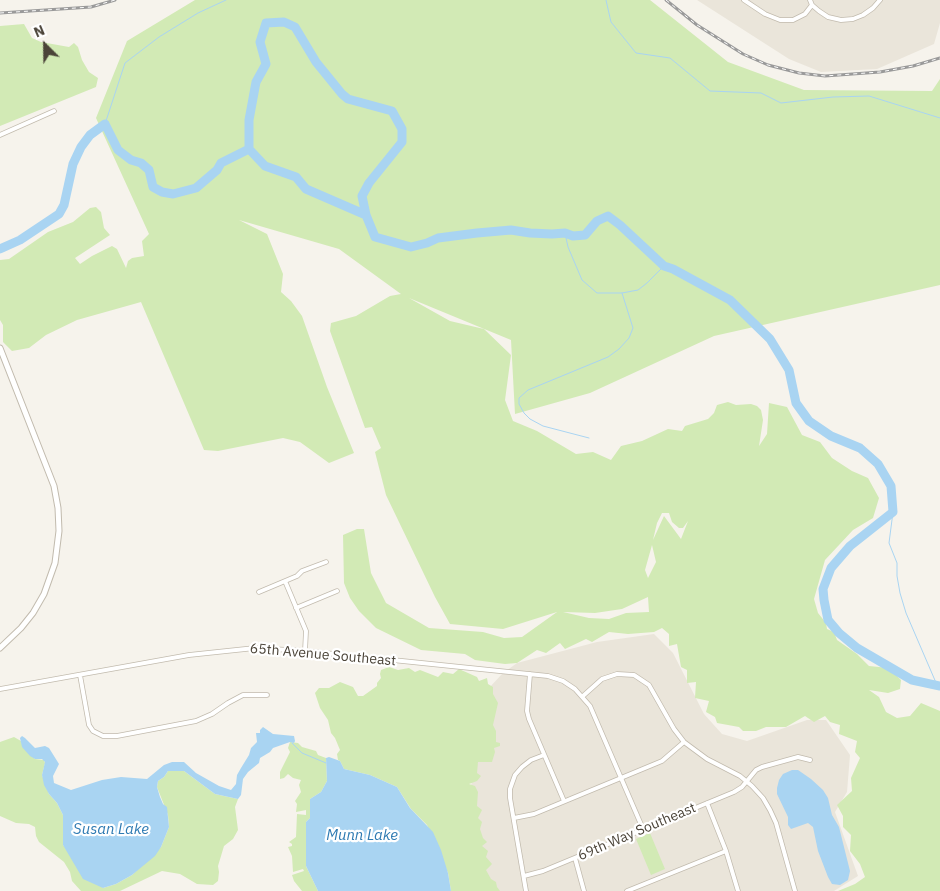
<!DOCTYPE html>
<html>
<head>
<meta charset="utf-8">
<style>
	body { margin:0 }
	#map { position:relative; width:940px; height:891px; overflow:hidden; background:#f6f3ec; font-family:"IBM Plex Sans",sans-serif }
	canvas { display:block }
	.north { position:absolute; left:20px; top:20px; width:50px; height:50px; -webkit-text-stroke:4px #fff; paint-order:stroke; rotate:337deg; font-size:14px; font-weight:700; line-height:20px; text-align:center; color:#4b4439 }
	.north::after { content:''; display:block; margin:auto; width:18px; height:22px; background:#4b4439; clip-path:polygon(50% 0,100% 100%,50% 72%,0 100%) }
</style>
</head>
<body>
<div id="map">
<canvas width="940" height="891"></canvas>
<div class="north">N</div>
</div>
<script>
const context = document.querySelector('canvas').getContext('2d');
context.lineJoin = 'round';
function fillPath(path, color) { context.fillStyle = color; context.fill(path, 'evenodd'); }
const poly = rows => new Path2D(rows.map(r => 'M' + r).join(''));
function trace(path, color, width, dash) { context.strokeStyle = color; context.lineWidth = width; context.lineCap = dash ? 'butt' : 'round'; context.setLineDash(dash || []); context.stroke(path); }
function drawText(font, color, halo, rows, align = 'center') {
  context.font = font + ' "IBM Plex Sans",sans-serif'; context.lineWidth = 4.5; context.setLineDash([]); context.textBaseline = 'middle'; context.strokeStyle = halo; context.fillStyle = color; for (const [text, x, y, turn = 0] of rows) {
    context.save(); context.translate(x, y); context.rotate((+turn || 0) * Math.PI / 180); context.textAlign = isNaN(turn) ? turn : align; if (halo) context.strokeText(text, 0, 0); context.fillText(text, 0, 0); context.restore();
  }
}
const residential = poly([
	[697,0,940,0,940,23,934,44,877,69,821,72,789,59],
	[654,634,673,653,704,714,722,734,747,741,807,720,826,720,850,755,847,792,835,812,858,876,834,891,485,891,470,789,478,761,489,688,502,674,517,663,597,642]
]);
const green = poly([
	[195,0,650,0,728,62,804,90,932,91,940,79,940,285,714,336,590,393,515,414,511,340,409,298,450,321,484,329,511,355,505,400,513,421,537,431,576,454,593,452,611,460,621,446,642,441,668,429,682,431,685,426,708,419,714,413,717,405,728,402,736,405,751,404,757,406,761,410,763,420,759,446,767,434,769,403,787,407,802,435,820,442,832,458,852,471,868,478,879,498,873,518,853,530,825,560,814,599,818,613,826,623,827,629,834,632,837,640,857,654,869,666,889,668,901,680,900,689,888,693,869,690,879,697,886,712,897,718,910,716,921,703,940,711,940,891,838,891,855,884,865,877,860,864,850,851,851,835,843,827,843,816,837,805,852,791,851,778,860,758,855,752,857,741,839,734,840,725,830,722,825,716,814,722,805,716,786,727,766,727,756,731,743,731,739,727,717,723,715,717,706,712,709,701,695,698,696,682,687,683,687,670,681,667,677,644,669,646,669,634,662,628,654,632,628,634,609,632,592,642,586,639,565,649,560,643,546,653,537,650,517,663,505,664,475,660,465,654,421,650,376,628,359,611,350,598,344,583,343,535,357,529,364,529,371,573,386,603,429,628,483,632,504,638,522,637,557,612,503,629,450,624,435,597,386,495,375,452,381,448,372,427,365,428,330,331,331,323,356,316,390,296,401,294,339,249,239,220,267,234,283,274,281,292,291,301,302,316,327,387,354,453,329,463,300,442,283,438,218,451,204,450,141,302,77,320,46,335,29,348,12,351,3,342,3,325,0,320,0,260,9,259,48,232,73,222,90,208,96,207,101,212,104,228,110,235,75,258,80,264,92,256,112,246,117,249,126,268,128,261,132,258,144,256,142,241,149,234,96,118,127,41],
	[662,513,669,513,672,522,679,528,683,528,688,521,681,539,664,516,653,540,657,523],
	[652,545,656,562,648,578,645,570],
	[648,597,649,612,626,613,609,619,589,618,563,612,595,613,622,609],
	[24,24,32,38,41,42,69,47,74,43,78,47,82,60,89,72,98,78,96,87,0,126,0,26],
	[389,667,398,670,409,668,415,672,420,670,438,677,443,672,453,674,459,669,477,677,479,681,487,678,488,684,493,687,493,694,498,703,493,725,496,731,496,742,500,743,500,746,494,748,495,752,492,762,478,762,477,773,481,776,477,781,469,784,475,786,478,792,477,806,482,810,478,818,482,822,480,829,483,838,487,842,482,846,488,851,486,857,492,864,486,870,491,879,496,882,497,887,500,891,451,891,448,873,427,825,411,809,397,787,370,775,344,769,340,761,338,760,337,754,340,750,335,738,331,733,328,720,320,708,315,693,319,688,329,688,340,682,353,687,358,696,363,696,377,686,377,683,381,678,380,674,381,670],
	[14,737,21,741,23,747,35,759,44,760,45,763,42,775,49,794,57,803,63,815,63,845,103,888,116,884,132,875,161,847,169,827,168,815,157,787,158,781,164,777,168,771,184,771,215,794,238,799,235,807,238,830,233,839,224,846,218,866,219,872,218,881,213,885,197,884,180,874,162,871,120,891,81,891,72,881,70,872,64,862,39,842,36,836,35,827,29,824,16,823,0,816,0,742],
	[290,742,298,743,302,747,316,751,318,755,326,758,327,781,321,792,310,799,310,818,306,822,306,866,318,891,302,891,294,881,292,875,304,871,303,869,293,872,292,856,288,847,292,846,292,844,289,842,296,837,297,814,306,815,306,810,296,812,297,804,295,801,301,792,299,785,301,780,293,778,288,774,284,778,280,779,280,772,290,752,288,748],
	[650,833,665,869,651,875,636,839]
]);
const water = poly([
	[263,727,273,734,294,736,295,741,294,743,290,742,273,748,270,752,260,758,259,763,248,772,243,779,241,795,238,799,215,794,184,771,168,771,164,777,158,781,157,787,160,797,163,804,167,807,169,827,161,847,155,856,132,875,116,884,103,888,83,879,63,845,63,815,57,803,49,794,44,785,42,775,45,762,42,759,35,759,30,756,22,747,20,738,22,736,25,738,35,748,45,746,49,748,59,764,53,776,54,783,71,790,102,780,121,777,147,779,164,765,172,762,184,762,196,773,219,786,231,790,236,784,237,775,241,768,249,755,251,748,257,742,256,733,260,733,260,730],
	[329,757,340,761,344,769,370,775,397,787,410,808,433,832,441,850,448,873,451,891,318,891,306,866,306,822,310,818,310,799,321,792,327,781,326,758],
	[792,770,798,770,811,779,823,790,828,798,832,815,839,827,850,871,848,880,840,885,832,884,828,877,818,851,813,827,808,823,791,829,788,825,788,817,777,794,777,788,779,780,783,774]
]);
const stream = poly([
	[606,0,611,22,636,53,670,58,710,91,761,93,781,103,833,97,869,96,940,118],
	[105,124,125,63,159,37,198,13,226,0],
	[565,233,568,247,582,280,597,293,622,293,638,290,647,283,664,266],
	[589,438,543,426,530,419,524,413,519,404,519,398,528,390,608,357,619,349,629,338,633,328,622,293],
	[893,512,889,543,897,563,897,576,900,593,906,613,937,685],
	[292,743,302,753,326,763]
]);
const river = poly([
	[249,149,265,166,296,177,306,189,366,215],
	[0,249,20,240,59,214,64,205,73,164,81,147,90,135,105,124,118,150,131,160,141,163,149,170,153,187,162,192,173,194,196,188,217,170,221,163,249,149,249,120,256,82,266,64,260,42,266,23,284,22,295,27,316,62,342,94,348,99,392,111,402,129,402,142,369,183,362,196,366,215,375,237,411,247,427,243,438,238,477,233,511,230,530,233,552,234,565,233,573,236,585,235,597,221,608,216,620,225,664,266,673,269,730,300,770,339,789,370,796,403,809,421,831,436,860,448,878,464,891,486,893,512,850,546,831,568,823,589,824,600,828,620,839,633,857,648,912,680,940,686]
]);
const minor = poly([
	[744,0,765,14,780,20,793,20,805,14,812,5],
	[810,0,812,5,819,11,828,17,841,20,853,19,863,15,873,8,880,0],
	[0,135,54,111],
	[285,581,306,631,305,651],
	[259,592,297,576,302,571,326,562],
	[296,608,337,591],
	[530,674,527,711,529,719,564,801],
	[80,675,89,725,93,731,103,736,117,736,196,721,212,714,228,703,243,695,267,695],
	[0,689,189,655,255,648,305,651,548,676,563,681,575,689,590,706,643,829],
	[583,696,602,679,617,674,634,675,649,685,674,729,684,742,707,759,740,776,752,786,763,798,770,810,776,823,795,891],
	[707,803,726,851,738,891],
	[514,818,534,814,662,761,684,742],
	[575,858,584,891],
	[524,876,543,871,734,792,742,787,756,770,762,767,798,757,810,760],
	[526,891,510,798,510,789,515,775,522,767,531,760,544,755],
	[627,891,726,851]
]);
const tertiary = poly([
	[0,348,54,486,58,508,59,531,55,563,44,594,33,613,21,628,0,648]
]);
const rail = poly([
	[666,0,697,25,743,54,768,65,799,73,825,76,880,72,913,66,940,58],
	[0,13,91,7,115,0]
]);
const streetNames = [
	["65th Avenue Southeast",323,655,5],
	["69th Way Southeast",637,832,-23]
];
const waterNames = [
	["Susan Lake",111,830],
	["Munn Lake",362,836]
];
fillPath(residential, '#eae5da');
fillPath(green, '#d2eab5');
fillPath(water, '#a9d4f2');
trace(stream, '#a9d4f2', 1);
trace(river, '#a9d4f2', 9);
trace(minor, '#c2bbae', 5.5);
trace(tertiary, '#c2bbae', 7);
trace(minor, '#fff', 4);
trace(tertiary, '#fff', 5);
trace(rail, '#9a9a9a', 3);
trace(rail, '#fff', 1, [4]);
drawText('14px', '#4b4439', '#fff', streetNames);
drawText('italic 15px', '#2e7ab2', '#fff', waterNames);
</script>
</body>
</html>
